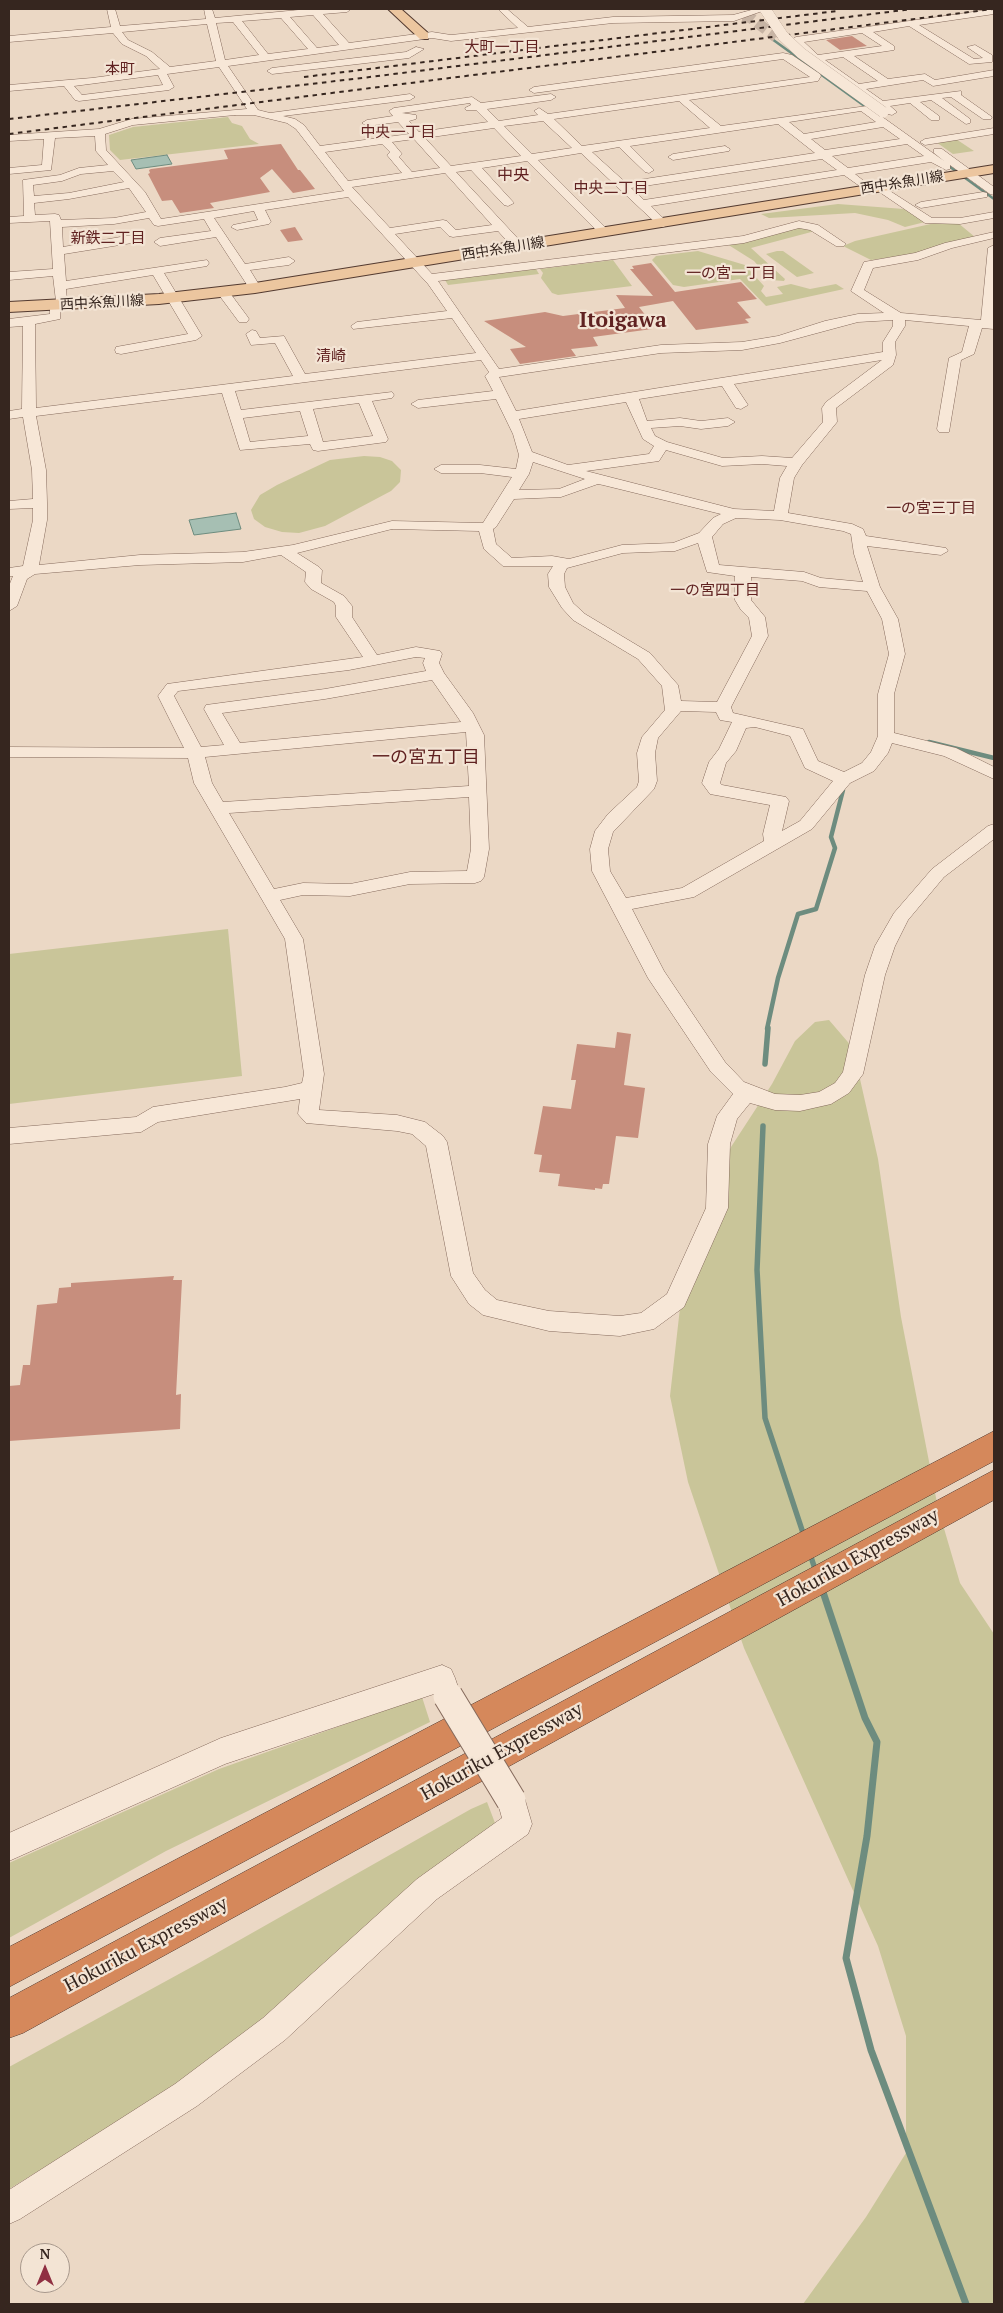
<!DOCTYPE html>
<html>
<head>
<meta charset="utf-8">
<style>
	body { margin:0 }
	#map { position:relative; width:1003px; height:2313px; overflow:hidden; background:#ebd8c5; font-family:"PT Serif",serif }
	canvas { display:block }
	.frame { position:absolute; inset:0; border:10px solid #36261f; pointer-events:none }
	.north { position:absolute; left:20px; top:2243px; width:50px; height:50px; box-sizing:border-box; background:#f3e4d4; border:1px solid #a7988c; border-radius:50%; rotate:0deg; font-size:14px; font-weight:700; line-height:20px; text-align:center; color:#36261f }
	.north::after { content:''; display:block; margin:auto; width:18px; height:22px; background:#903042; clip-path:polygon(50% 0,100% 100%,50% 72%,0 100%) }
</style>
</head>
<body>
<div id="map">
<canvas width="1003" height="2313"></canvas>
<div class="frame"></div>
<div class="north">N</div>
</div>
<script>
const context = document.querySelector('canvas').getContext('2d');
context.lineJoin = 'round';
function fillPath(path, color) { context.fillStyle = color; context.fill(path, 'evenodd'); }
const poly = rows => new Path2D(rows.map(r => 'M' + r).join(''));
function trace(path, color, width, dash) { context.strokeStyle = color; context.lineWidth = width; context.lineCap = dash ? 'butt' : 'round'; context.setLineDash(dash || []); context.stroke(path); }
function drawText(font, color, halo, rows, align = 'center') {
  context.font = font + ' "PT Serif","Noto Sans JP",serif'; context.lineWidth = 4.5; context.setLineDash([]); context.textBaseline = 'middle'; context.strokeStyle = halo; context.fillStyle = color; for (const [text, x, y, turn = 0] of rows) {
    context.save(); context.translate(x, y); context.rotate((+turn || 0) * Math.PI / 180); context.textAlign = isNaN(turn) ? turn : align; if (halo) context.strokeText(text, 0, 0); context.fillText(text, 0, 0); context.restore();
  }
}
const green = poly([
	[228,117,232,123,242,126,250,139,259,144,120,160,110,150,109,135,133,127],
	[956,139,974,151,953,154,936,142],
	[838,204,904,209,925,222,905,227,888,220,855,213,769,218,761,214],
	[935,223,958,223,975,237,914,254,871,260,843,246,855,241],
	[797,226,815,231,751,248,785,279,784,281,771,280,754,261,727,244],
	[698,251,745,265,764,286,761,291,766,297,783,294,777,287,791,284,810,289,836,284,844,289,766,306,740,279,684,287,673,285,652,260,656,256],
	[777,251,783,251,814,273,797,277,766,254],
	[613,260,632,286,558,295,552,293,541,278,543,273,540,269],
	[536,269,539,274,448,285,445,280],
	[364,456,380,457,392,461,401,470,400,482,391,491,325,526,299,533,282,532,265,527,254,519,251,510,260,495,277,485,330,460],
	[228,929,242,1076,9,1104,9,954],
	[829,1020,853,1048,878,1159,901,1317,938,1508,960,1583,994,1634,994,2304,803,2304,866,2217,906,2153,906,2036,878,1946,744,1648,688,1482,670,1396,686,1255,731,1147,772,1084,795,1041,815,1022],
	[422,1697,430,1722,166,1851,9,1938,9,1863,219,1769],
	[487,1802,495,1823,271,2017,184,2082,9,2189,9,2067,199,1963,471,1809]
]);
const water = poly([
	[167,155,172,164,136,169,131,160,167,155],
	[236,513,241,529,194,535,189,520,236,513]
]);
const streamFar3 = poly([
	[772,39,870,110],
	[946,164,994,199]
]);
const streamFar2 = poly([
	[929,742,994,758],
	[767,1029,778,978,798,914,816,909,835,848,831,837,843,790]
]);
const streamFar1 = poly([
	[765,1064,768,1028],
	[763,1126,757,1270,765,1418,804,1536],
	[810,1554,816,1572]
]);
const stream = poly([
	[822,1589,865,1718,877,1742,867,1836,846,1958,871,2050,966,2304]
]);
const building = poly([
	[852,36,867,46,840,50,826,40],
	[281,144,298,170,300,170,315,189,293,193,272,169,260,178,270,192,210,203,214,208,180,213,172,200,162,201,148,174,150,173,149,170,151,169,228,159,224,150],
	[295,227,303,240,288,242,280,230],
	[651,263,675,292,741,282,757,299,737,302,751,318,745,319,749,323,696,330,673,301,639,307,650,321,647,322,652,329,593,337,598,346,571,349,576,356,520,364,510,349,526,347,484,321,545,312,563,316,625,308,616,295,653,296,630,269,634,269,632,266],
	[617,1032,631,1034,624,1085,645,1088,638,1138,616,1136,609,1184,603,1184,602,1189,595,1188,595,1190,558,1186,560,1174,539,1172,542,1155,534,1154,543,1106,571,1109,576,1080,571,1080,577,1044,615,1048],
	[174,1276,173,1280,182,1280,176,1395,181,1394,180,1429,9,1441,9,1386,20,1385,23,1365,30,1365,37,1305,57,1303,59,1288,71,1287,71,1283]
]);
const minorTunnel = poly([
	[743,16,751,18,776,37]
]);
const minor = poly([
	[107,9,115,9,120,26,206,19,204,9,212,9,215,18,309,9,351,9,347,12,323,14,349,43,432,32,451,35,518,28,498,9,507,9,528,27,613,17,733,15,755,9,768,9,734,21,613,23,451,41,432,38,228,66,258,110,270,113,410,94,415,97,410,100,283,116,295,119,304,125,320,146,409,134,398,122,367,126,362,123,367,120,393,116,389,111,394,108,472,97,481,103,551,94,556,97,551,100,487,109,499,121,538,115,534,111,539,108,548,114,810,77,783,59,534,93,529,90,534,87,783,53,792,55,820,74,821,76,818,81,689,100,721,126,867,106,944,161,934,153,934,149,942,149,994,187,994,195,990,194,950,165,950,169,946,170,931,162,855,174,874,189,868,192,844,175,651,206,669,224,663,227,659,226,581,153,538,160,609,231,609,235,601,235,527,161,482,168,514,203,508,206,504,205,471,170,456,172,523,244,523,250,515,250,498,231,453,237,449,236,440,227,395,234,432,274,743,236,799,221,818,225,846,244,844,246,836,246,810,230,799,228,744,243,438,281,499,369,661,345,742,342,778,336,825,321,858,314,884,313,851,291,864,262,915,253,945,243,994,232,994,238,952,248,918,260,873,268,864,290,901,313,981,320,988,248,994,245,994,329,982,328,974,354,961,360,949,432,939,432,937,429,949,358,962,352,969,326,905,320,905,326,895,342,896,355,893,365,836,408,837,422,802,465,794,478,788,513,852,524,863,529,866,536,946,548,948,551,941,555,867,546,880,587,898,619,905,654,894,694,894,733,956,748,994,767,994,779,944,756,892,743,888,753,874,771,850,783,812,829,694,897,632,909,664,971,725,1062,744,1082,775,1094,800,1095,819,1092,835,1083,843,1072,865,975,875,946,894,913,932,869,988,826,994,824,994,839,944,877,908,920,895,946,885,975,863,1074,849,1093,831,1104,800,1111,775,1110,750,1103,737,1119,730,1144,728,1208,684,1307,654,1329,620,1336,549,1331,483,1315,469,1304,451,1276,426,1146,412,1134,397,1131,306,1123,298,1114,300,1099,158,1122,141,1132,9,1144,9,1128,136,1117,153,1107,285,1087,302,1083,304,1074,285,939,194,783,188,758,9,757,9,747,184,748,158,696,167,684,363,657,336,617,336,606,334,602,311,589,305,582,306,572,281,555,243,562,140,565,35,574,27,579,17,606,9,611,9,586,13,576,9,576,9,568,23,566,33,520,33,508,9,509,9,501,33,499,32,470,23,417,9,419,9,411,22,409,23,326,9,327,9,319,50,314,50,305,56,301,53,276,9,280,9,272,53,269,50,221,9,223,9,217,24,216,23,180,60,175,79,168,108,165,96,151,95,136,55,138,51,170,9,174,9,168,42,165,44,139,9,141,9,135,99,129,132,119,247,109,219,67,167,74,174,87,169,90,79,101,75,100,64,86,9,91,9,85,92,78,160,69,146,56,122,44,113,33,9,42,9,36,111,27,107,9],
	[313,15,339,45,317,48,290,17,313,15],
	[281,18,308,49,268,54,242,21,281,18],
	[233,22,259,55,225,60,216,23,233,22],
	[207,24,216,61,170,67,152,52,128,40,122,32,207,24],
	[158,75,163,85,82,95,74,86,158,75],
	[679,101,710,128,582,146,554,119,679,101],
	[470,103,471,105,465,108,466,110,476,110,488,122,419,132,409,121,416,119,416,115,402,113,470,103],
	[861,111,876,122,804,134,789,122,861,111],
	[235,115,254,115,287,123,296,129,344,191,161,219,145,192,106,150,105,134,133,125,235,115],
	[543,121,572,148,532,154,504,126,543,121],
	[778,124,815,153,625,182,592,152,619,147,645,172,649,173,654,170,630,146,778,124],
	[883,127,900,139,825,150,811,139,883,127],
	[494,128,521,156,451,166,425,138,494,128],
	[414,139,440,168,412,172,399,157,402,154,392,142,414,139],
	[382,144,390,152,387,155,402,173,348,181,325,152,382,144],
	[907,144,924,156,848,168,832,156,907,144],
	[822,159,837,170,644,200,631,188,822,159],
	[113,171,124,182,69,193,34,196,33,185,62,181,81,174,113,171],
	[445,173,492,225,456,230,447,221,443,220,390,228,352,187,445,173],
	[129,188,146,212,114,218,61,220,59,215,55,214,35,215,34,203,69,199,129,188],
	[348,197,428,284,447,311,357,322,351,326,353,329,452,318,476,353,305,374,284,336,260,338,256,331,252,330,246,334,251,345,275,343,293,376,36,408,35,324,60,319,61,304,67,300,66,289,153,275,188,334,116,347,115,350,116,353,121,354,196,340,202,336,164,273,207,266,209,263,207,260,66,281,64,254,132,243,138,239,132,235,63,247,62,227,114,224,149,218,154,225,158,226,204,219,211,231,160,238,154,242,160,246,216,237,251,291,255,292,261,288,250,270,289,265,295,261,289,257,245,264,214,218,254,211,258,220,233,225,231,227,237,230,269,224,271,222,265,210,348,197],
	[893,320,893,326,883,342,883,352,516,411,499,377,661,353,742,350,780,343,858,322,893,320],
	[481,360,489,372,485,376,493,391,418,400,411,404,418,408,496,399,513,434,519,455,516,469,480,465,441,465,434,469,441,473,480,473,512,477,483,523,392,521,293,545,243,552,140,555,39,565,47,520,47,503,46,470,36,416,222,393,240,450,310,444,313,450,318,451,386,442,388,439,372,401,392,398,394,395,392,392,241,410,235,391,481,360],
	[882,360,826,402,822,408,823,422,792,458,762,456,723,458,667,442,655,436,651,428,680,426,701,429,728,426,735,422,728,418,701,421,680,418,647,421,639,399,722,386,736,408,741,409,748,405,734,384,882,360],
	[626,402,643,439,654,446,649,454,568,465,532,452,519,419,626,402],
	[359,403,373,436,323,442,313,409,359,403],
	[300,411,308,436,250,442,243,418,300,411],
	[666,450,722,466,762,464,787,466,780,478,774,511,734,509,586,471,659,461,666,450],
	[533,462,585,479,559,489,519,490,529,474,533,462],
	[598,484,603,485,721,514,713,518,699,533,673,543,622,545,569,559,552,556,512,558,496,544,493,529,496,527,514,499,561,497,598,484],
	[736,518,780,520,843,531,851,534,854,554,863,582,821,578,804,572,719,565,712,537,723,524,736,518],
	[392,529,479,531,484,549,503,566,553,566,548,574,549,587,562,608,573,620,638,659,662,686,665,710,642,737,637,753,639,781,637,787,608,814,595,831,590,849,592,871,648,978,711,1072,733,1094,717,1116,708,1144,706,1208,667,1294,641,1313,620,1316,549,1311,497,1300,485,1290,473,1273,447,1142,443,1136,425,1122,397,1115,319,1110,324,1074,303,939,280,900,303,895,350,896,410,884,475,883,481,881,484,877,489,849,484,735,473,713,444,673,439,663,442,654,440,651,416,647,377,655,352,617,352,606,344,596,321,583,322,570,319,567,297,553,392,529],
	[698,543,707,572,735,576,735,600,741,610,749,618,752,636,717,702,681,701,678,685,650,653,585,614,573,603,565,587,564,574,567,568,623,553,675,551,698,543],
	[751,577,802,581,819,587,867,591,882,619,889,654,878,694,878,736,871,752,862,763,844,772,818,761,803,729,733,713,731,707,768,636,765,617,751,600,751,577],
	[416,657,425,658,423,663,426,671,325,689,206,705,204,709,224,745,201,747,174,696,178,691,349,670,416,657],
	[432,680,461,722,240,743,222,713,325,699,432,680],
	[681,711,716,712,720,720,732,722,719,749,709,762,702,783,710,794,770,805,763,834,764,841,682,888,626,898,610,871,608,849,613,832,654,789,657,781,655,753,658,738,681,711],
	[755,727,790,736,805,768,833,781,800,821,782,831,789,801,786,797,722,785,720,783,726,763,736,751,746,728,755,727],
	[466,732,469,786,223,802,212,783,205,757,466,732],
	[469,797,471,849,467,871,410,872,350,884,303,883,274,889,229,813,469,797],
	[994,9,994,14,919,25,974,59,983,58,967,47,975,45,992,55,992,62,969,64,909,26,873,32,894,46,894,50,854,56,888,79,925,74,935,80,994,70,994,76,933,86,923,80,866,89,883,101,961,91,961,95,992,117,991,119,983,119,951,97,942,98,970,119,970,123,966,124,931,100,920,102,939,116,939,120,931,120,910,103,890,106,897,112,892,115,888,114,810,58,791,40,796,37,994,9],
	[862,33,882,46,818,55,804,42,862,33],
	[843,57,878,81,859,84,825,60,843,57],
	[416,47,424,49,409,58,272,74,267,71,272,68,406,52,416,47],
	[994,128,994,134,925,145,920,142,925,139,994,128],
	[725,146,730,149,729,151,673,160,668,157,673,154,725,146],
	[879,184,932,218,960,218,994,212,994,218,960,224,925,223,875,189,875,185,879,184],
	[983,192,987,193,987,197,921,208,915,205,921,202,983,192],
	[223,288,227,289,247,316,249,319,247,322,239,322,219,295,217,292,223,288],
	[442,1665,451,1669,455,1678,461,1696,457,1705,448,1709,439,1705,434,1694,225,1764,9,1861,9,1833,221,1738,442,1665],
	[511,1786,521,1790,525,1800,532,1824,528,1834,437,1899,285,2040,197,2106,20,2219,9,2224,9,2190,175,2084,263,2018,417,1879,502,1818,497,1800,501,1790,511,1786]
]);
const major = poly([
	[388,9,401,9,428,33,428,39,420,39,388,9],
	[994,165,994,173,255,293,159,304,9,312,9,302,159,294,255,283,994,165]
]);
const highway = poly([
	[994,1431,994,1461,9,1987,9,1947,994,1431],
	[994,1470,994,1500,23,2033,9,2038,9,1998,994,1470]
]);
const rail = poly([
	[304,77,837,11],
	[9,119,362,78,912,9],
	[9,134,993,9]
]);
const minorBridgeFar1 = poly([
	[765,9,783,36,801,53,883,112]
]);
const minorBridge = poly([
	[448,1696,511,1800]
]);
const farStreetnames = [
	["西中糸魚川線",902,183,-9],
	["西中糸魚川線",503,249,-9],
	["西中糸魚川線",102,303,-3]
];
const farNeighbourhoodnames = [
	["大町一丁目",502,48],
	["本町",120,70],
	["中央一丁目",398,133],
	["中央二丁目",611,189],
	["新鉄二丁目",108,239],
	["一の宮一丁目",731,274],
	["清崎",331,357],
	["一の宮三丁目",931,509],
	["一の宮四丁目",715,591]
];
const farQuarternames = [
	["中央",513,175]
];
const neighbourhoodNames = [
	["一の宮五丁目",426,758]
];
const nearStreetnames = [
	["Hokuriku Expressway",858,1558,-29],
	["Hokuriku Expressway",502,1752,-29],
	["Hokuriku Expressway",146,1945,-28]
];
const farTownnames = [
	["Itoigawa",623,321]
];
fillPath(green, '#c9c599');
fillPath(water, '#a6bfb3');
trace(water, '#6d8c7f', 1);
trace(streamFar3, '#6d8c7f', 2.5);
trace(streamFar2, '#6d8c7f', 4.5);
trace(streamFar1, '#6d8c7f', 5.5);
trace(stream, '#6d8c7f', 7);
fillPath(building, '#c78e7d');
trace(minorTunnel, '#c7b4a4', 11, [11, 5]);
trace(minor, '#856a5c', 1);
trace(major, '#533a30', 2);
trace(highway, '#533a30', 1);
fillPath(minor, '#f7e7d7');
fillPath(major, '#ecc69f');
fillPath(highway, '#d5885b');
trace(rail, '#36261f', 2, [4.5, 4.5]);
trace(minorBridgeFar1, '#856a5c', 11, []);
trace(minorBridge, '#856a5c', 31, []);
trace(minorBridgeFar1, '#f7e7d7', 11);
trace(minorBridge, '#f7e7d7', 29);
drawText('14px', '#36261f', '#f3e4d4', farStreetnames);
drawText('15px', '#602221', '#f3e4d4', farNeighbourhoodnames);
drawText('16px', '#602221', '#f3e4d4', farQuarternames);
drawText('18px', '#602221', '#f3e4d4', neighbourhoodNames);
drawText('19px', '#36261f', '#f3e4d4', nearStreetnames);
drawText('bold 21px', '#602221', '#f3e4d4', farTownnames);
</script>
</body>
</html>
